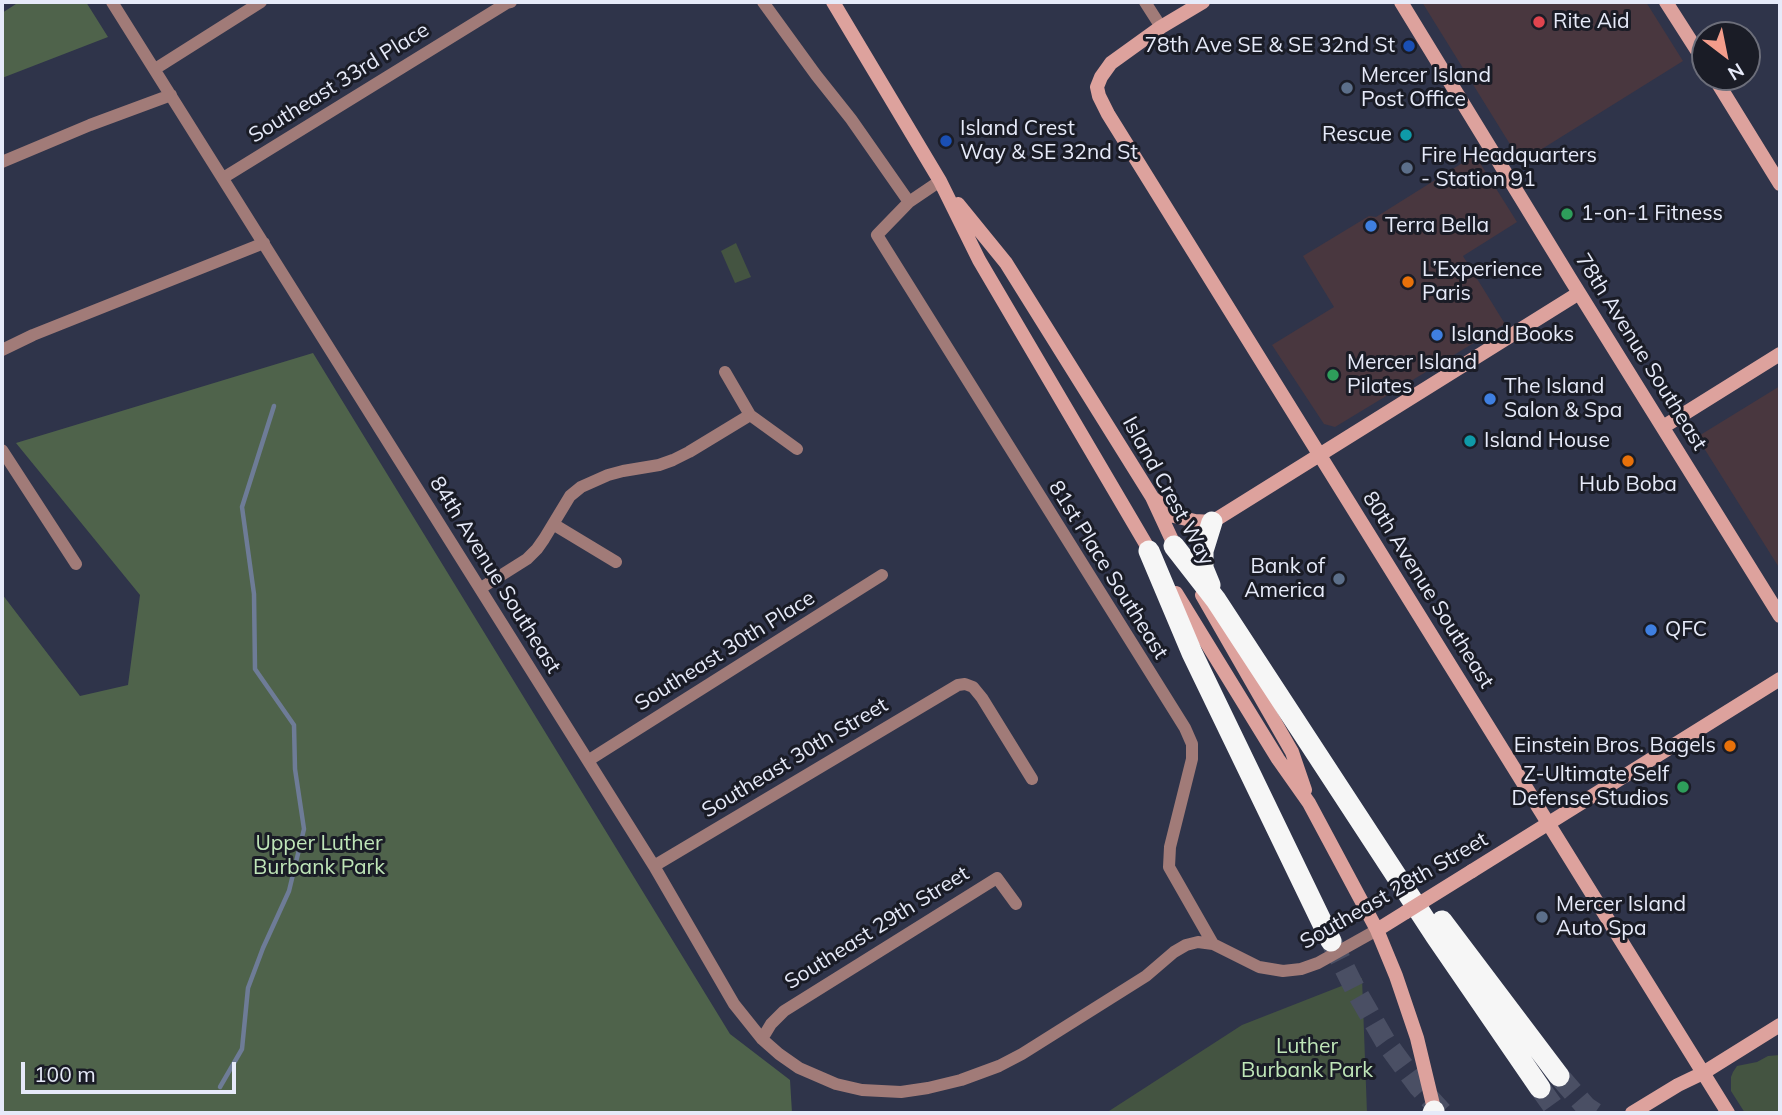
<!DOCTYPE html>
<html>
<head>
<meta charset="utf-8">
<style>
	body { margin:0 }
	#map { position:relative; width:1782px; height:1115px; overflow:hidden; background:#2f344a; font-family:Mulish,sans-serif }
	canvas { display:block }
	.frame { position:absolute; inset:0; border:4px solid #e6eaf9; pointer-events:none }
	.north { position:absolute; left:1691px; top:21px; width:70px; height:70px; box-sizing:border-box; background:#1a1c26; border:2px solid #6c6e7a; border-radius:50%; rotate:148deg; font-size:19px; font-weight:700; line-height:28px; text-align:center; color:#e6eaf9 }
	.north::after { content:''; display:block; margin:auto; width:24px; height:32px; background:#f49d8b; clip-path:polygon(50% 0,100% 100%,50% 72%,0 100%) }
	.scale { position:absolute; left:21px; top:1062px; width:215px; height:32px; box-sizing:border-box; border:4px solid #e6eaf9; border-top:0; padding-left:9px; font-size:21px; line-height:24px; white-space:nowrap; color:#e6eaf9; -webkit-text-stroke:5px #1a1c26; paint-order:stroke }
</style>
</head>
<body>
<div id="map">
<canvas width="1782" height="1115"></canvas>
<div class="frame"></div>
<div class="north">N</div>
<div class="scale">100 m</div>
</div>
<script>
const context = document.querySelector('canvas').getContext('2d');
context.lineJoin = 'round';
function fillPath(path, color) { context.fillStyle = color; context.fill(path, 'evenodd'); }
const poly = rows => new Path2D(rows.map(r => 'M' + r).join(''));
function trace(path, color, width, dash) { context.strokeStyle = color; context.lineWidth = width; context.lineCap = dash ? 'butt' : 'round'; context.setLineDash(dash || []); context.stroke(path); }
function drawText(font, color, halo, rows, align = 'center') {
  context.font = font + ' Mulish,sans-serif'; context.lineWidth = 6; context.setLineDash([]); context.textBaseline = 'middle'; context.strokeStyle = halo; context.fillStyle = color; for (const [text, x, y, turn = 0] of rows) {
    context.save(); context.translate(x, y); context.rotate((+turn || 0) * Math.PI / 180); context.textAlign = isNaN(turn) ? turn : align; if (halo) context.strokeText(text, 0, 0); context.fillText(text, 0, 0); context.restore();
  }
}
const commercial = poly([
	[1422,2,1646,2,1683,61,1521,162],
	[1475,155,1517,222,1463,256,1505,324,1335,427,1324,424,1272,345,1334,307,1303,256,1369,216,1376,217],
	[1780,386,1780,569,1697,437]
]);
const green = poly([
	[736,243,751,277,735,283,721,251],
	[1362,978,1367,1113,1106,1113,1242,1025],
	[1780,1055,1780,1113,1745,1113,1731,1091,1731,1077,1733,1072,1737,1066,1757,1062,1768,1056]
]);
const forest = poly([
	[19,2,86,2,108,37,2,78,2,13],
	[313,353,730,1034,790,1080,792,1113,2,1113,2,594,80,696,128,685,140,595,16,443]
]);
const stream = poly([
	[220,1087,242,1049,248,988,263,948,289,891,304,829,295,769,294,725,255,669,254,594,242,507,274,406]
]);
const highwayTunnel = poly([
	[1331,941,1356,991,1385,1041,1419,1087,1442,1112],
	[1559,1076,1586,1107,1595,1113],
	[1540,1088,1558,1113]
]);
const street = poly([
	[112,2,654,866,734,1004,762,1039,779,1054,799,1068,836,1084,862,1090,901,1092,928,1088,961,1080,999,1066,1022,1054,1146,976,1174,952,1186,945,1198,942,1213,944,1259,967,1283,971,1301,969,1318,963,1377,930],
	[763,2,816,75,851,119,909,202],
	[1145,2,1161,27],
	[155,69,261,2],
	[2,162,90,125,171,95],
	[223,178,507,3,511,2],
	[940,181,909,202,877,235,1185,728,1192,744,1192,759,1170,847,1169,867,1213,944],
	[2,350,33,335,264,243],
	[725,372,750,415,797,449],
	[2,450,76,564],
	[553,524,616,562],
	[481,588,527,559,537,549,544,539,570,496,581,487,608,475,623,471,659,465,673,460,689,452,750,415],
	[589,760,882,575],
	[654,866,958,685,965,684,973,687,982,698,1032,779],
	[762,1039,771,1024,784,1011,997,878,1016,904]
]);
const secondary = poly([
	[833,2,940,181,979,260,1154,558],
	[1203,2,1161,27,1111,63,1101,77,1097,87,1099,96,1108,114,1728,1113],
	[1401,2,1571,280,1780,616],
	[1666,2,1705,63],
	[1714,77,1780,184],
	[958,204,1006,263,1152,497,1178,553],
	[1663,427,1780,354],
	[1156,500,1174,516,1195,521,1212,522,1579,293],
	[1176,593,1278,759,1309,803,1377,930,1396,976,1417,1038,1435,1113],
	[1202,595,1292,752,1305,790],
	[1472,871,1780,679],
	[1377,930,1406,912],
	[1632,1113,1678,1085,1703,1073,1780,1025]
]);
const highway = poly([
	[1174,546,1216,600,1435,935,1540,1088],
	[1149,551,1192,653,1331,941],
	[1210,585,1203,568,1203,551,1212,522],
	[1442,921,1559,1076],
	[1433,1113,1434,1111]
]);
const secondaryBridge = poly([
	[1406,912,1472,871]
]);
const markers = [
	[1539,22,7,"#e0444e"],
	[1409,46,7,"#1a4fb4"],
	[1347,88,7,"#5c6f8a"],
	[1406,135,7,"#0f9aa8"],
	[946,141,7,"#1a4fb4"],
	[1407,168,7,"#5c6f8a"],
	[1567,214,7,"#2e9e5b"],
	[1371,226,7,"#3f7fe0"],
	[1408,282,7,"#e8710a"],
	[1437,335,7,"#3f7fe0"],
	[1333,375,7,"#2e9e5b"],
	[1490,399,7,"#3f7fe0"],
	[1470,441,7,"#0f9aa8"],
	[1628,461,7,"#e8710a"],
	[1339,579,7,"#5c6f8a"],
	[1651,630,7,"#3f7fe0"],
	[1730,746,7,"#e8710a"],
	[1683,787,7,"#2e9e5b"],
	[1542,917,7,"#5c6f8a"]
];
const poiNames = [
	["Rite Aid",1553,22],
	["78th Ave SE & SE 32nd St",1395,46,"right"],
	["Mercer Island",1361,76],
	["Post Office",1361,100],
	["Island Crest",960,129],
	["Way & SE 32nd St",960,153],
	["Rescue",1392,135,"right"],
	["Fire Headquarters",1421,156],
	["- Station 91",1421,180],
	["1-on-1 Fitness",1581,214],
	["Terra Bella",1385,226],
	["L’Experience",1422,270],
	["Paris",1422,294],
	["Island Books",1451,335],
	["Mercer Island",1347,363],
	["Pilates",1347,387],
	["The Island",1504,387],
	["Salon & Spa",1504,411],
	["Island House",1484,441],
	["Hub Boba",1628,485,"center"],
	["Bank of",1325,567,"right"],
	["America",1325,591,"right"],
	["QFC",1665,630],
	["Einstein Bros. Bagels",1716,746,"right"],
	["Z-Ultimate Self",1669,775,"right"],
	["Defense Studios",1669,799,"right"],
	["Mercer Island",1556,905],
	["Auto Spa",1556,929]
];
const streetNames = [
	["Southeast 33rd Place",339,83,-32],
	["78th Avenue Southeast",1641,352,58],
	["Island Crest Way",1168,491,61],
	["81st Place Southeast",1108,570,58],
	["84th Avenue Southeast",495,575,58],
	["80th Avenue Southeast",1428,590,58],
	["Southeast 30th Place",725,651,-32],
	["Southeast 30th Street",795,758,-31],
	["Southeast 28th Street",1394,891,-30],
	["Southeast 29th Street",877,928,-32]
];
const parkNames = [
	["Upper Luther",319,844],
	["Burbank Park",319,868],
	["Luther",1307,1047],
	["Burbank Park",1307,1071]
];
fillPath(commercial, '#49373f');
fillPath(green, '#445441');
fillPath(forest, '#4f634b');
trace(stream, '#6e7c97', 4.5);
trace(highwayTunnel, '#4a4f64', 21, [21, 10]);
trace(street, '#a17b78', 12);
trace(secondary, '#dda29d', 14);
trace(highway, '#f6f6f6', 21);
trace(secondaryBridge, '#dda29d', 14);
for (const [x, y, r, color] of markers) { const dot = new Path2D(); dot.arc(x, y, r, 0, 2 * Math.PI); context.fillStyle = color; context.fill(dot); trace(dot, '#1a1c26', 2.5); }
drawText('21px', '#e6eaf9', '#1a1c26', poiNames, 'left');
drawText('21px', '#e6eaf9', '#1a1c26', streetNames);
drawText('21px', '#bfe6b8', '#1a1c26', parkNames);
</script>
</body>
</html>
